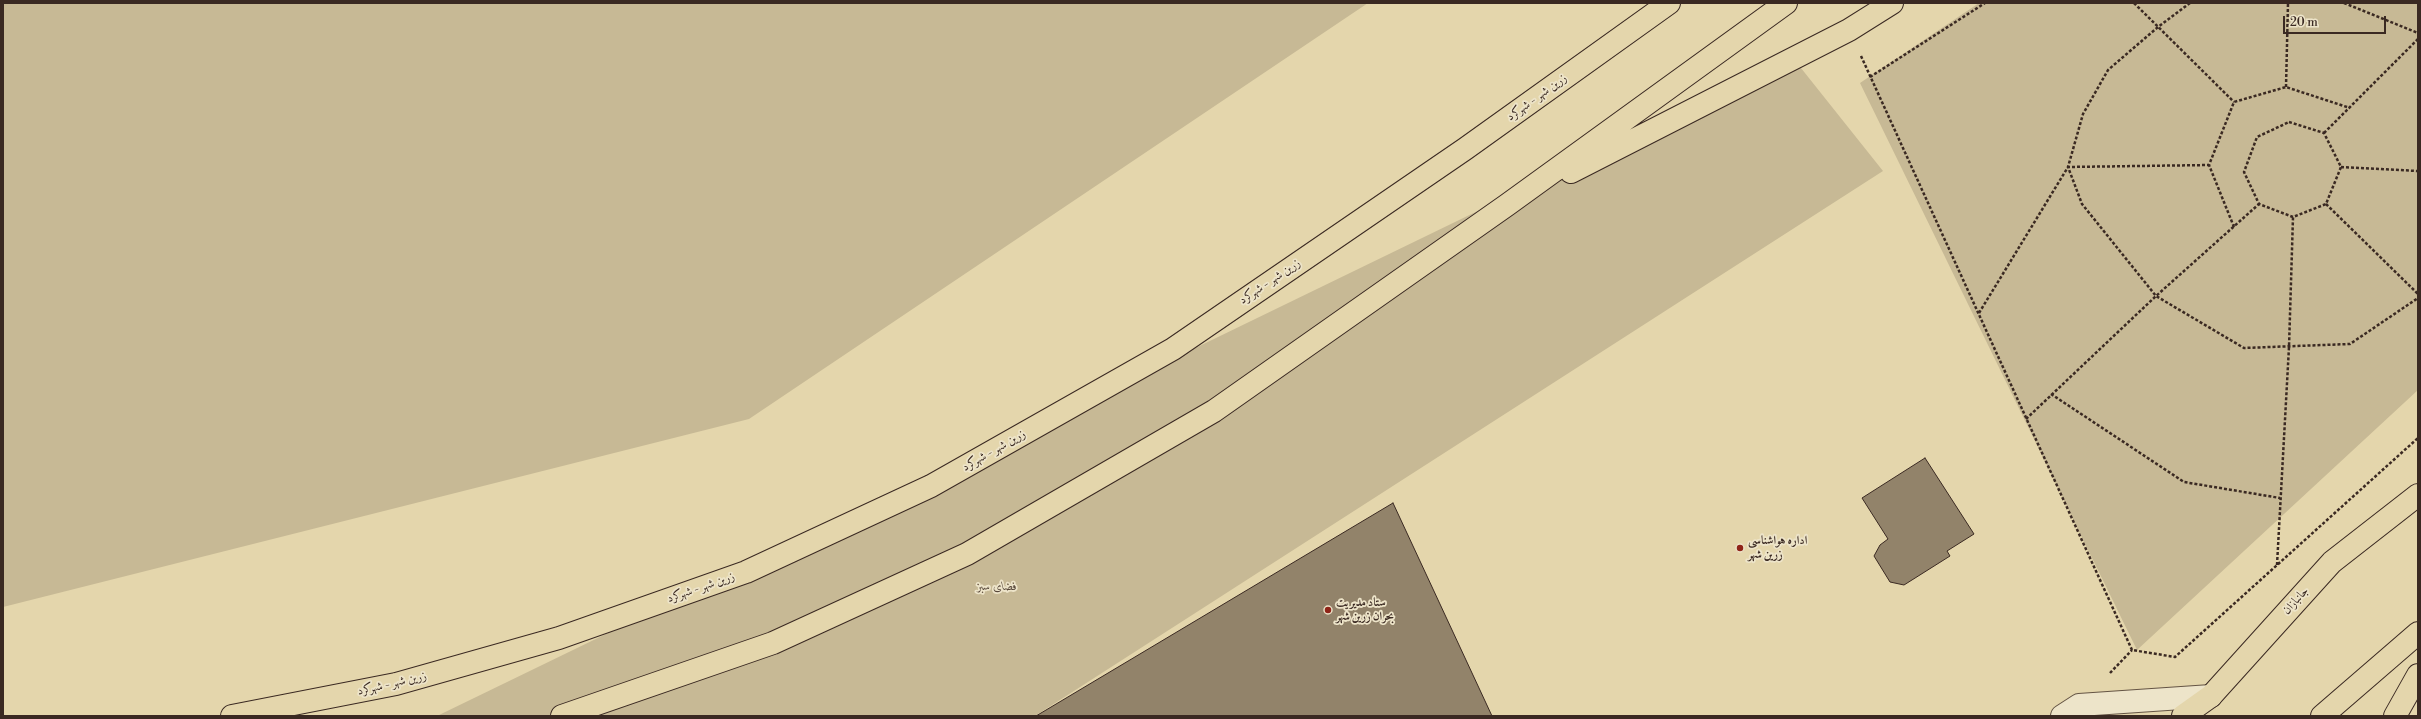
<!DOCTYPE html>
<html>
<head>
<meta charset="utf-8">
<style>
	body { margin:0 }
	#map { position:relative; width:2421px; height:719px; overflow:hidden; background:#e4d6ac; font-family:"Libre Bodoni",serif }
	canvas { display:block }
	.frame { position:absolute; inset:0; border:4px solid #3a2922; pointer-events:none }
	.scale { position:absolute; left:2283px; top:16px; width:103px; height:18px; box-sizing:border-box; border:2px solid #3a2922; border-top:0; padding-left:5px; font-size:12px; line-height:14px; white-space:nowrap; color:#3a2922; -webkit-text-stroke:3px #ede4c9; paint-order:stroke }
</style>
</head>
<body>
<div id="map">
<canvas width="2421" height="719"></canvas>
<div class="frame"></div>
<div class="scale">20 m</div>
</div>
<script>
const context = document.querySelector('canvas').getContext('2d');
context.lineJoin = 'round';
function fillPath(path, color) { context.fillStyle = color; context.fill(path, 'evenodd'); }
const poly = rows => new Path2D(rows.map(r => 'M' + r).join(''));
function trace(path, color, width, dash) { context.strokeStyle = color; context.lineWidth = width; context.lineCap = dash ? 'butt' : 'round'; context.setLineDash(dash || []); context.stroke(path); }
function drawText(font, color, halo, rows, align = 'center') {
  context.font = font + ' "Libre Bodoni",Amiri,serif'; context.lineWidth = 3.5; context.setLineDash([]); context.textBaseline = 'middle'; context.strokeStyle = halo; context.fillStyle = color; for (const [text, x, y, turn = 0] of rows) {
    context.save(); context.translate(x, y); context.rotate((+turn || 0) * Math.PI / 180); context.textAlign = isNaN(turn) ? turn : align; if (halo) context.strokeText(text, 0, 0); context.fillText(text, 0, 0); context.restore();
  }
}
const green = poly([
	[3,3,1368,3,749,419,3,607],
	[1979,3,2418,3,2418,390,2137,650,1860,83],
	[1793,58,1883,171,1035,716,437,716]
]);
const building = poly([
	[1925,458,1974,534,1947,551,1950,556,1904,585,1890,582,1874,556,1880,545,1888,539,1862,498,1925,458],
	[1393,503,1492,716,1036,716,1393,503]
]);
const path = poly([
	[2134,3,2234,102],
	[2190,3,2158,27,2108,70,2083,114,2068,167,2082,204,2156,296,2244,348,2350,344,2418,298],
	[2344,3,2418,33],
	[1861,56,2132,650,2175,657,2418,438],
	[1870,77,1985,3],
	[2286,87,2288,3],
	[2289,122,2324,133,2341,167,2326,204,2293,217,2259,204,2244,172,2257,137,2289,122],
	[2324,133,2418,39],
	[2341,167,2418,171],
	[2326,204,2418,294],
	[2234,227,2209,165,2234,102,2286,87,2350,108],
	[1979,313,2068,167,2209,165],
	[2051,394,2184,482,2280,498],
	[2026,419,2156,296,2259,204],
	[2277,565,2289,347,2293,217],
	[2110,673,2132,650]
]);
const street = poly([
	[2062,716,2079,705,2211,696]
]);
const primary = poly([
	[2183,716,2211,696,2332,562,2418,495],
	[2322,716,2418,633],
	[2395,716,2418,675]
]);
const highway = poly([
	[1571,172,1849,30,1892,3],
	[232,716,396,684,559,638,746,572,931,486,1173,349,1465,149,1669,3],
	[562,716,773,643,967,554,1214,411,1507,205,1786,3]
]);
const markers = [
	[1740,548,4,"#8f2418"],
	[1328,610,4,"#8f2418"]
];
const streetNames = [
	["زرین شهر - شهرکرد",1537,98,-36],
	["زرین شهر - شهرکرد",1270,282,-34],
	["زرین شهر - شهرکرد",994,451,-30],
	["زرین شهر - شهرکرد",701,588,-19],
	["جانبازان",2296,601,-48],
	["زرین شهر - شهرکرد",392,684,-13]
];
const poiNames = [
	["اداره هواشناسی",1748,541],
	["زرین شهر",1748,555],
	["ستاد مدیریت",1336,603],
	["بحران زرین شهر",1336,617]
];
const parkNames = [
	["فضای سبز",997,587]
];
fillPath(green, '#c7b995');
fillPath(building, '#92836a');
trace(building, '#3a2922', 1);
trace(street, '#645444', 24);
trace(primary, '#3a2922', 24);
trace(highway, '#3a2922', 24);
trace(path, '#3a2922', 2.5, [3, 2]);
trace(street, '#ede4c9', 22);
trace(primary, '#e4d6ac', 22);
trace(highway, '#e4d6ac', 22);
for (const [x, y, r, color] of markers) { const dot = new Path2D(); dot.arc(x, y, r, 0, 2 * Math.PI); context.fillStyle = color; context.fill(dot); trace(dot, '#ede4c9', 1.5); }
drawText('12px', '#3a2922', '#ede4c9', streetNames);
drawText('bold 12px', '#3a2922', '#ede4c9', poiNames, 'left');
drawText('italic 12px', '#564639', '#ede4c9', parkNames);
</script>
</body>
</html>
